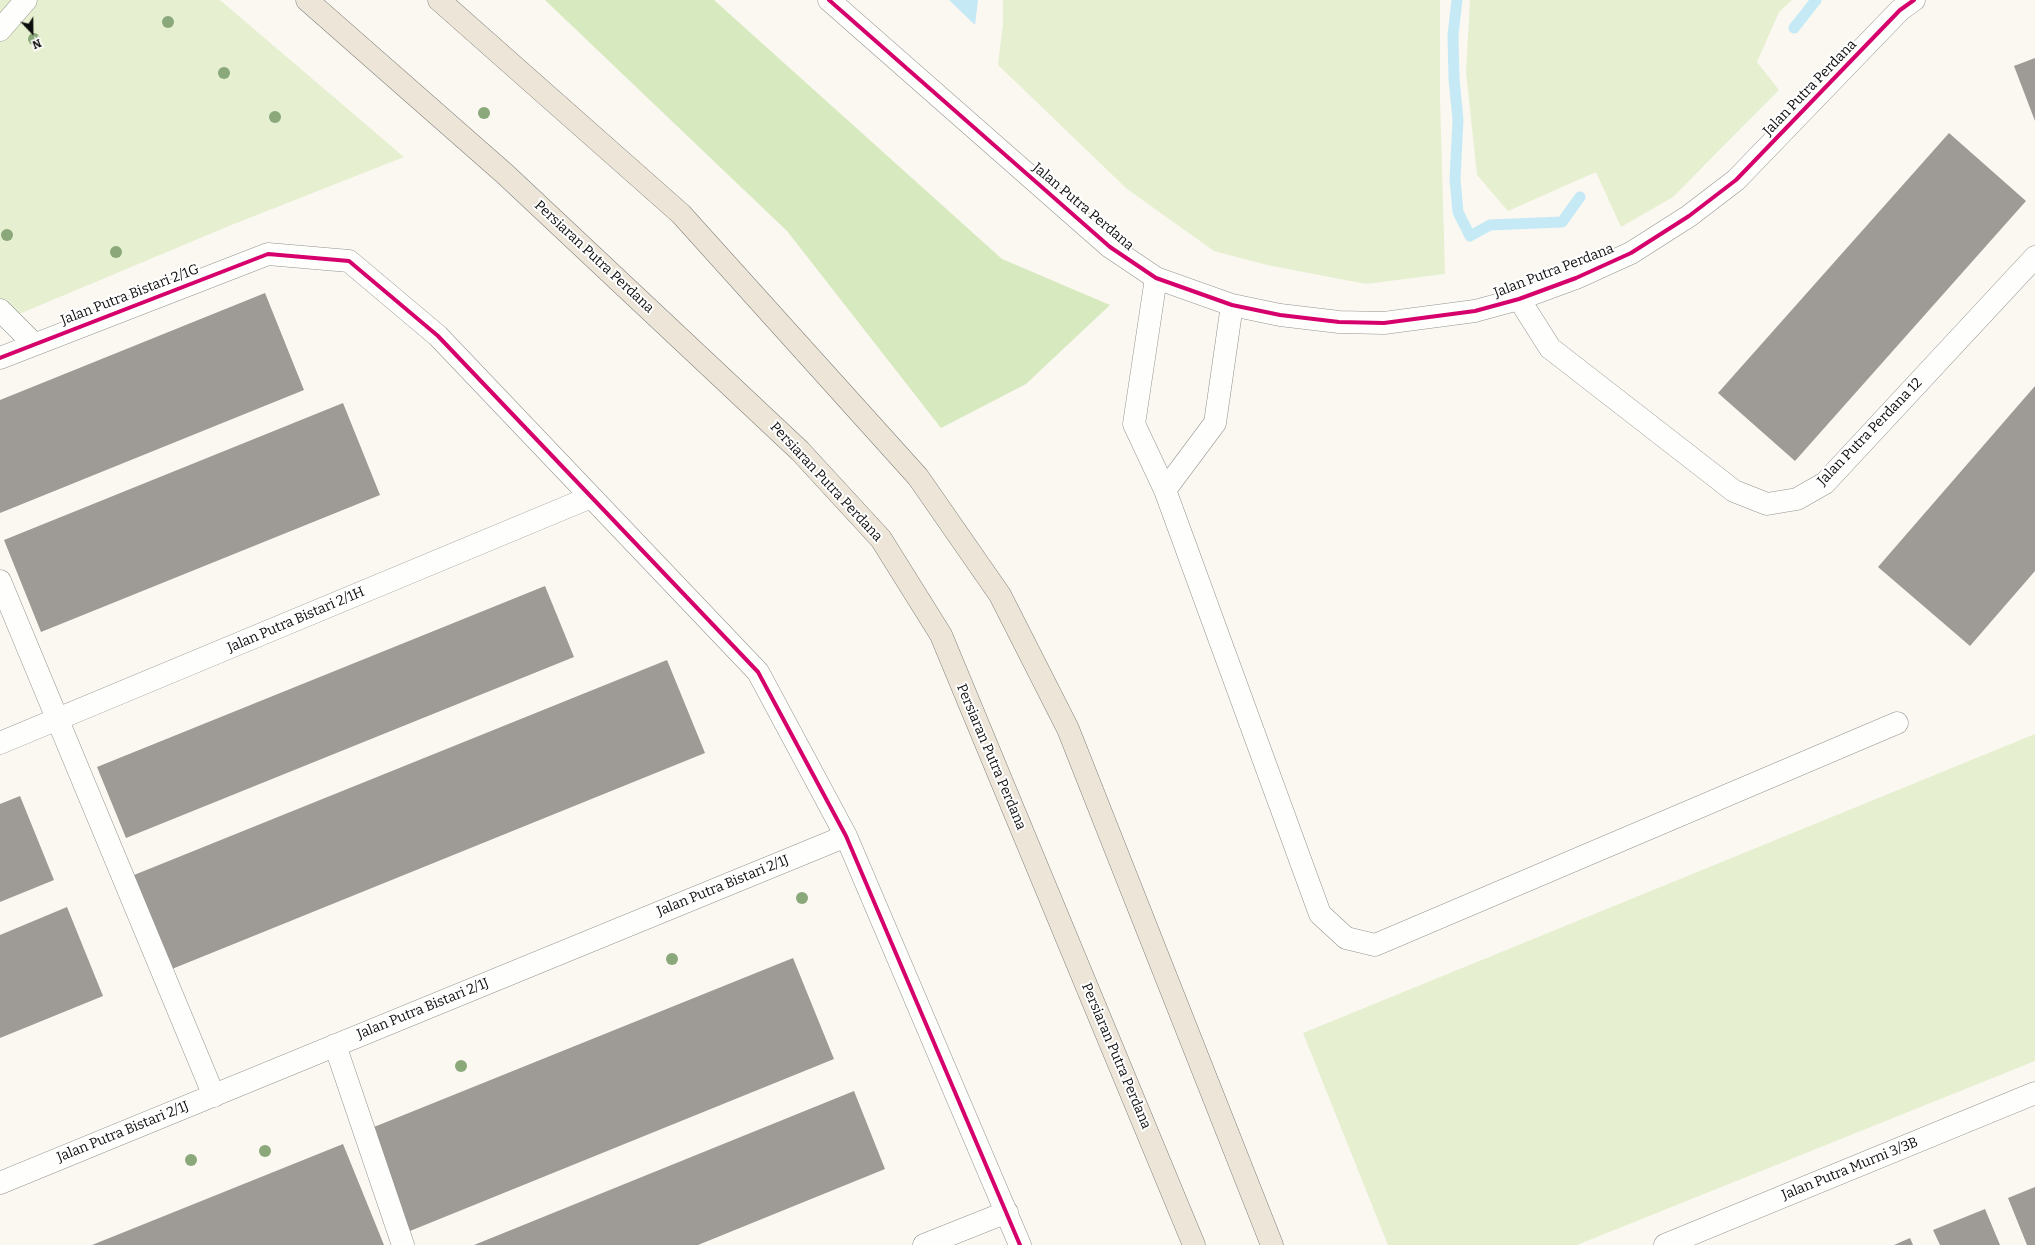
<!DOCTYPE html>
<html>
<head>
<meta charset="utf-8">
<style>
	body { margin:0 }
	#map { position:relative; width:2035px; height:1245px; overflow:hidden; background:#fbf8f1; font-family:Bitter,serif }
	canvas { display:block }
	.north { position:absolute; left:12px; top:12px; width:40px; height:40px; -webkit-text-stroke:3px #fff; paint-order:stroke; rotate:158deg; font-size:11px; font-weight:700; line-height:16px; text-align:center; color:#0d0d0d }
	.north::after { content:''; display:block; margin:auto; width:14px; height:18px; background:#0d0d0d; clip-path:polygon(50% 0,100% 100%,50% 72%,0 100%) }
</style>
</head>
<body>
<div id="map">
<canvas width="2035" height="1245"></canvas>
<div class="north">N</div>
</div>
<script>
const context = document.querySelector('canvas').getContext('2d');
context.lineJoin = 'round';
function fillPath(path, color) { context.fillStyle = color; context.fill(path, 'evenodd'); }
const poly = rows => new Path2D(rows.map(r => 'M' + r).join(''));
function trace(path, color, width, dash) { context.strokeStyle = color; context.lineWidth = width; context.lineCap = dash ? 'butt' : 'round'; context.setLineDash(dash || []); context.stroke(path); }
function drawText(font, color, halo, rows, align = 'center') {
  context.font = font + ' Bitter,serif'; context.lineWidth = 4; context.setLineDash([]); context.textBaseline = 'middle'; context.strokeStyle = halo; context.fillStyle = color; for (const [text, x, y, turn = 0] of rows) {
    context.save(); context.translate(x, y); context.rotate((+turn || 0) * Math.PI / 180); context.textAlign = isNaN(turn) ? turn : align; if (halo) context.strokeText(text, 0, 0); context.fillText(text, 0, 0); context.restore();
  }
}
const green = poly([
	[0,0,220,0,404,157,229,226,0,322],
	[1003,0,1440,0,1440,97,1445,274,1366,284,1267,265,1214,251,1127,189,998,65,1003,24],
	[1470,0,1792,0,1779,12,1757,62,1779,90,1673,197,1621,227,1596,172,1508,211,1477,175,1466,72],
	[2035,734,2035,1061,1577,1245,1388,1245,1303,1033]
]);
const forest = poly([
	[545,0,714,0,1002,259,1110,305,1026,384,941,428,787,231]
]);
const water = poly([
	[949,0,978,0,975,25]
]);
const stream = poly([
	[1457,0,1453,35,1454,79,1458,120,1455,179,1458,212,1470,236,1490,225,1562,222,1580,197],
	[1794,28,1816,0]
]);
const building = poly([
	[2035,58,2035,121,2014,66],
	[1949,133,2026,201,1795,461,1718,393],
	[265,293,304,390,0,513,0,400],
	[2035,386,2035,571,1970,646,1878,567],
	[343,403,380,495,41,632,4,540],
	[545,586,574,657,126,838,97,767],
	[667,660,705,753,172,969,134,875],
	[20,796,54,880,0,902,0,804],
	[67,907,103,996,0,1038,0,935],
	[793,958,834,1059,410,1231,369,1129],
	[854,1091,885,1169,698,1245,474,1245],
	[343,1144,384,1245,92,1245],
	[2035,1187,2035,1245,2027,1245,2008,1198],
	[1985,1209,2000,1245,1940,1245,1933,1230],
	[1910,1238,1913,1245,1894,1245]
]);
const minor = poly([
	[829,0,1110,247,1156,278,1232,305,1280,315,1339,322,1384,323,1475,311,1519,299,1576,278,1631,253,1689,216,1736,180,1900,10,1914,0],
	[0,30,26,0],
	[1156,278,1134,424,1165,490,1320,914,1346,938,1375,945,1897,723],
	[1519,299,1550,348,1734,491,1767,504,1797,499,1825,483,2035,257],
	[0,310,34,344],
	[0,358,268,254,349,261,438,336,758,672,846,836,1020,1245],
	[1165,490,1215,423,1232,305],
	[0,581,214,1096],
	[0,743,591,497],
	[335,1045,403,1245],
	[0,1183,846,836],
	[924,1245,1007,1212],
	[1665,1245,2035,1093]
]);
const major = poly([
	[307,0,505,174,800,451,881,539,941,635,1194,1245],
	[439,0,681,214,918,477,1000,595,1068,729,1272,1245]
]);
const cycleway = poly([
	[829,0,1110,247,1156,278,1232,305,1280,315,1339,322,1384,323,1475,311,1519,299,1576,278,1631,253,1689,216,1736,180,1900,10,1914,0],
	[0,358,268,254,349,261,438,336,758,672,846,836,1020,1245]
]);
const trees = [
	[168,22],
	[34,39],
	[224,73],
	[484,113],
	[275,117],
	[7,235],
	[116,252],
	[802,898],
	[672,959],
	[461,1066],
	[265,1151],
	[191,1160]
];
const streetNames = [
	["Jalan Putra Perdana",1810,88,-46],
	["Jalan Putra Perdana",1083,207,40],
	["Persiaran Putra Perdana",594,257,43],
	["Jalan Putra Perdana",1554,271,-21],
	["Jalan Putra Bistari 2/1G",130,295,-21],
	["Jalan Putra Perdana 12",1870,432,-46],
	["Persiaran Putra Perdana",826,482,47],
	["Jalan Putra Bistari 2/1H",296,620,-23],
	["Persiaran Putra Perdana",991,757,67],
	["Jalan Putra Bistari 2/1J",723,886,-22],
	["Jalan Putra Bistari 2/1J",423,1009,-22],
	["Persiaran Putra Perdana",1116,1056,67],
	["Jalan Putra Bistari 2/1J",123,1132,-22],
	["Jalan Putra Murni 3/3B",1850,1169,-22]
];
fillPath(green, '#e6f0d0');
fillPath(forest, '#d7e9be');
fillPath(water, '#c6e9f6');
trace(stream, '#c6e9f6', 11);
fillPath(building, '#9e9b97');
trace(minor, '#949390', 23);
trace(major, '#81807d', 23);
trace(minor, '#fefefd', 22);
trace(major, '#ede6d8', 22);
trace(cycleway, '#d6006c', 4);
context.fillStyle = '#8ba87b';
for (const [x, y] of trees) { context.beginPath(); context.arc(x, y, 6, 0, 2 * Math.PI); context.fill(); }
drawText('14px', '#0d0d0d', '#fff', streetNames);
</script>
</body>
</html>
